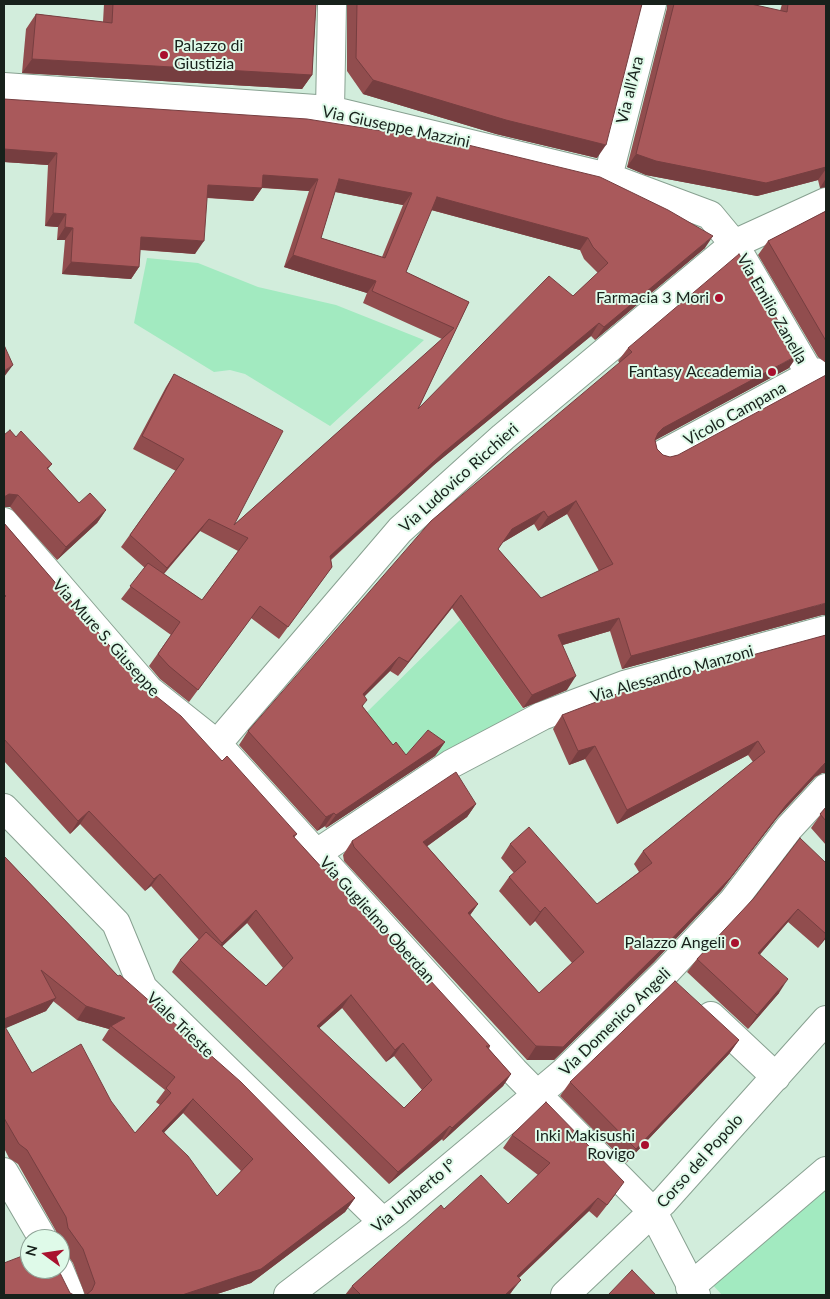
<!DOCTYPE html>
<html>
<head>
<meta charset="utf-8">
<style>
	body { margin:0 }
	#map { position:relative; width:830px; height:1299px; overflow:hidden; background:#d2eddc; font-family:Lato,sans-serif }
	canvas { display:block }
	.frame { position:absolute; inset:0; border:5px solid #17211b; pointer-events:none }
	.north { position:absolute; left:20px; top:1229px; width:50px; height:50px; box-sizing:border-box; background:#dffae9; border:1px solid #8fa397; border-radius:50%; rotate:284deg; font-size:14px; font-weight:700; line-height:20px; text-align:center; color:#17211b }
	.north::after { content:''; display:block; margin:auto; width:18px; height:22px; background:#a9112e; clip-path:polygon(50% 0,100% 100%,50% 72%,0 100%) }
</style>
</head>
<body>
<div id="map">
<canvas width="830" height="1299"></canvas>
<div class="frame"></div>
<div class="north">N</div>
</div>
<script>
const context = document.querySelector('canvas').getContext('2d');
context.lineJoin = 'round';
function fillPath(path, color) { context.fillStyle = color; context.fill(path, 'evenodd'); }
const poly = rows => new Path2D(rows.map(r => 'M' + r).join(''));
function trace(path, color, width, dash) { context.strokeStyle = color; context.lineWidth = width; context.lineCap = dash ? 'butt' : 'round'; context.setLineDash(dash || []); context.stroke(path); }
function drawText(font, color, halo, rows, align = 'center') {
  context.font = font + ' Lato,sans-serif'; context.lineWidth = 4; context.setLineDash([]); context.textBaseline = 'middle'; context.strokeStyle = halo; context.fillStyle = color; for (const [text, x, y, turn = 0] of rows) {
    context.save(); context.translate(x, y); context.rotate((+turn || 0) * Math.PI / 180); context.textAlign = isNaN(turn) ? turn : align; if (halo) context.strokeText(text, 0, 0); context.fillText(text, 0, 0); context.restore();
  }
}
const green = poly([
	[147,258,198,263,258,287,336,305,424,340,330,426,245,374,230,370,214,372,134,323],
	[460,620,523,709,437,757,418,743,403,760,364,715],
	[826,1183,826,1295,722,1295,711,1283]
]);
const minor = poly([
	[4,87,330,110,608,177,710,215,734,244,810,374],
	[330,110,332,4],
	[608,177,652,4],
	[661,455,815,372],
	[4,522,149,690,217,744,514,1071,653,1212,696,1295],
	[217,744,400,530,503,437,734,244,826,202],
	[4,808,116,923,143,988,383,1222],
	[317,853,451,764,542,716,624,685,826,630],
	[711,1016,776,1077],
	[4,1172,43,1239],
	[59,1269,70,1295],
	[690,1287,826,1171],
	[288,1295,398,1211,564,1072,665,973,733,901,789,828,826,788],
	[565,1295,664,1201,826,1020]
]);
const wall = poly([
	[104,4,316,4,312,75,302,89,22,73,26,29,36,14,103,22],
	[347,4,642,4,597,158,496,134,363,94,347,71],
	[667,4,751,4,780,11,782,4,826,4,826,187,820,188,818,180,757,196,646,175,627,167,667,8],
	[4,99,705,248,595,340,591,336,434,465,331,560,332,567,279,639,251,618,189,702,160,679,149,666,171,635,121,599,145,568,121,547,176,471,133,449,166,387,174,374,234,525,442,339,363,303,367,293,284,267,309,191,262,188,253,201,207,198,195,254,140,250,139,267,131,279,62,274,65,240,57,240,58,227,45,226,48,165,4,162],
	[335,192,403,205,382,257,321,238],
	[431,210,580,250,584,259,598,273,573,296,418,409,469,302,406,272],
	[200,531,238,551,202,600,164,574],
	[826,211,826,363,818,357,758,255,768,241],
	[628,348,789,368,655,440,657,449,663,455,670,457,678,455,822,615,622,669,610,631,563,645,567,690,523,708,452,608,398,676,390,671,364,696,363,707,393,745,406,755,445,742,435,756,326,828,325,826,317,831,239,745,248,731,620,363,618,361],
	[567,514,599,571,541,598,498,549,502,543,534,524,538,531],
	[4,434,4,435,16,437,52,464,48,469,79,503,106,510,97,523,57,560,10,507,4,507],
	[4,523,146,688,297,834,294,838,490,1046,489,1049,511,1074,503,1086,443,1141,442,1139,389,1184,172,972,180,960,199,940,151,886,145,891,80,824,70,834,4,761],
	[247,923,283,968,266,986,222,946],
	[342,1008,386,1062,394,1056,422,1090,404,1108,319,1028],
	[826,635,822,773,815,777,777,818,721,891,654,962,554,1060,527,1060,344,861,343,855,352,841,476,804,467,817,427,846,478,904,470,915,539,993,572,963,535,921,530,926,499,891,509,877,514,873,501,858,510,844,597,904,639,872,634,864,643,851,753,762,748,755,617,824,585,759,569,765,553,729,562,715],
	[826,807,826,845,811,828],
	[4,856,118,976,355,1198,345,1212,251,1283,214,1295,85,1295,73,1263,60,1244,60,1239,58,1239,56,1231,18,1164,9,1158,4,1148],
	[53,1001,77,1020,109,1029,102,1040,165,1090,156,1102,160,1105,135,1133,32,1073,5,1028,46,1011],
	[183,1113,241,1171,217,1196,164,1132],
	[826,863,826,938,818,948,788,922,760,954,779,993,748,1029,687,972,697,959],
	[739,1040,729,1054,626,1163,560,1096,570,1082],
	[512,1135,615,1195,597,1218,589,1211,519,1278,511,1293,509,1295,345,1295,352,1286,444,1209,508,1204,538,1175,503,1148]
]);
const shadedWall = poly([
	[32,59,312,75,302,89,22,73],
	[373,80,606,145,597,158,496,134,363,94],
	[4,149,57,153,48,165,4,162],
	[636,154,826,167,826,169,818,180,757,196,646,175,627,167],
	[263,175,318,179,309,191,254,187],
	[826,178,826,187,820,188],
	[339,179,412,193,403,205,331,191],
	[208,185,262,188,253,201,199,197],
	[437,197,588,238,580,250,428,209],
	[53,213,66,214,58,227,45,226],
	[65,227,73,228,65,240,57,240],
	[713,236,705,248,595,340,604,327],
	[141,237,204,241,195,254,133,249],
	[293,255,376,281,367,293,284,267],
	[71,262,139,267,131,279,62,274],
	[599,323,591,336,434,465,321,568,330,556,443,453],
	[798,355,789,368,654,441,658,433,663,428],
	[13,365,4,377,4,371],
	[9,494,18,495,10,507,4,507,4,497],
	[576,501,567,514,538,531,548,517],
	[106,510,97,523,57,560,66,547],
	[544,511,534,524,502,543,512,529],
	[209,519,200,531,158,580,167,568],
	[461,595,452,608,398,676,408,662],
	[826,603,826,615,822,615,622,669,631,656],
	[619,618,610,631,549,649,558,635],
	[399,657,390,671,353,708,363,694],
	[576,676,567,690,523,708,532,695],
	[758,741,748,755,617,824,627,810],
	[445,742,435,756,326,828,336,815],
	[595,746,585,759,569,765,578,751],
	[826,762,826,773,822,773,815,777,777,818,721,891,654,962,554,1060,527,1060,536,1046,786,805,824,764],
	[476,804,467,817,414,856,423,842],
	[89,811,80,824,70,834,78,821],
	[334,813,325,826,317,831,326,817],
	[160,874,151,886,145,891,154,879],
	[478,904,468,918,468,913],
	[545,907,535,921,530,926,540,912],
	[798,909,788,922,749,967,758,953],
	[256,910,247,923,213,955,222,943],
	[826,936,826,938,818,948],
	[788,979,779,993,748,1029,757,1015],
	[351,995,342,1008,308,1038,317,1026],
	[56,998,46,1011,4,1029,4,1019],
	[86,1006,125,1018,111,1026,109,1029,77,1020],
	[739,1040,729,1054,626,1163,636,1149],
	[403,1043,394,1056,386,1062,395,1050],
	[511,1074,503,1086,443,1141,452,1128],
	[193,1099,183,1113,153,1144,162,1131],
	[450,1126,442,1139,389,1184,398,1172],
	[355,1198,345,1212,251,1283,214,1295,182,1295],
	[598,1198,589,1211,507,1289,517,1276],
	[521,1280,509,1295,505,1295]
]);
const building = poly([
	[113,4,316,4,312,75,32,59,36,14,112,23,113,4],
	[357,4,642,4,606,145,506,120,373,80,356,58,357,4],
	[674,4,751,4,787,12,788,4,826,4,826,167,766,183,656,161,636,154,674,4],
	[4,99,307,119,464,144,600,177,668,210,713,236,604,327,599,323,443,453,330,556,332,567,288,627,260,606,198,690,169,666,158,654,180,622,130,586,148,563,202,600,248,538,209,519,167,568,130,535,184,459,142,436,174,374,283,431,234,525,454,328,372,291,376,281,293,255,318,179,263,175,262,188,208,185,204,241,141,237,139,267,71,262,73,228,65,227,66,214,53,213,57,153,4,149,4,99],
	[339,179,412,193,385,258,321,238,339,179],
	[437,197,588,238,593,247,608,263,573,296,549,276,418,409,469,302,406,272,437,197],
	[826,211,826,341,768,241,826,211],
	[739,254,798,355,663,428,658,433,655,440,657,449,663,455,670,457,678,455,826,375,826,603,631,656,619,618,558,635,576,676,532,695,461,595,408,662,399,657,363,694,367,700,362,706,393,745,396,742,406,755,428,730,445,742,336,815,334,813,326,817,248,731,431,521,632,352,628,348,739,254],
	[576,501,613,564,541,598,498,549,512,529,544,511,548,517,576,501],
	[4,345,13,365,4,371,4,345],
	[10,430,16,437,21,431,52,464,47,468,79,503,90,493,106,510,66,547,18,495,9,494,4,497,4,434,4,435,10,430],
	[4,523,146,688,181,716,222,761,227,756,297,834,293,836,324,870,328,868,490,1046,486,1046,511,1074,452,1128,450,1126,398,1172,180,960,206,932,266,986,293,958,256,910,222,943,160,874,154,879,89,811,78,821,4,739,4,598,6,596,4,594,4,523],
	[351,995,395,1050,403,1043,432,1080,404,1108,317,1026,351,995],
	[826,635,826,762,824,764,786,805,731,877,663,948,563,1047,536,1046,354,847,352,841,456,772,476,804,423,842,478,904,468,913,539,993,584,952,545,907,540,912,509,877,526,862,510,844,529,827,597,904,652,863,643,851,765,752,758,741,627,810,595,746,578,751,562,715,638,686,826,635],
	[826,807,826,821,820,814,826,807],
	[800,838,826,863,826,934,798,909,758,953,788,979,757,1015,697,959,754,898,800,838],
	[4,856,118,976,120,975,241,1082,355,1198,261,1269,182,1295,86,1295,92,1290,95,1283,83,1249,68,1228,66,1217,27,1150,19,1144,4,1118,4,1025,32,1073,81,1044,111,1101,135,1133,171,1093,166,1088,175,1077,111,1026,125,1018,86,1006,41,970,56,998,4,1019,4,856],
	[193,1099,253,1159,217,1196,188,1156,162,1131,193,1099],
	[675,981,739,1040,636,1149,570,1082,675,981],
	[546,1102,624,1182,607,1205,598,1198,517,1276,521,1280,505,1295,361,1295,352,1286,441,1205,444,1209,481,1175,508,1204,550,1163,512,1135,546,1102],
	[30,1253,30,1269,58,1269,70,1293,74,1295,4,1295,4,1263,30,1253],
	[632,1270,656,1295,608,1295,632,1270]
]);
const markers = [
	[164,55,5,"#a9112e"],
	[719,298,5,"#a9112e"],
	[772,372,5,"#a9112e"],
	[735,943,5,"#a9112e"],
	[645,1145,5,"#a9112e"]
];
const poiNames = [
	["Palazzo di",174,46,"left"],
	["Giustizia",174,64,"left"],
	["Farmacia 3 Mori",709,298],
	["Fantasy Accademia",762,372],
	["Palazzo Angeli",725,943],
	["Inki Makisushi",635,1136],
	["Rovigo",635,1154]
];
const streetNames = [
	["Via all'Ara",630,90,-76],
	["Via Giuseppe Mazzini",396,127,12],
	["Via Emilio Zanella",772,309,60],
	["Vicolo Campana",735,414,-29],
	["Via Ludovico Ricchieri",459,478,-42],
	["Via Mure S. Giuseppe",106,638,48],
	["Via Alessandro Manzoni",672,674,-16],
	["Via Guglielmo Oberdan",377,920,48],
	["Via Domenico Angeli",615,1022,-44],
	["Viale Trieste",180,1025,44],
	["Corso del Popolo",700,1161,-48],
	["Via Umberto I°",414,1196,-40]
];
fillPath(green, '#a2eac0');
trace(minor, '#88a191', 30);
trace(minor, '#fff', 28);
fillPath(wall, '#914d4e');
fillPath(shadedWall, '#763e40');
fillPath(building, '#a9595b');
trace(building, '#763e40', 1);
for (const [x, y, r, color] of markers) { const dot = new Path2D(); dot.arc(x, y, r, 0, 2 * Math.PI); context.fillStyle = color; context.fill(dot); trace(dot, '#dffae9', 2); }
drawText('16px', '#17211b', '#dffae9', poiNames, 'right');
drawText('16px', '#17211b', '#dffae9', streetNames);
</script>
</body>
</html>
